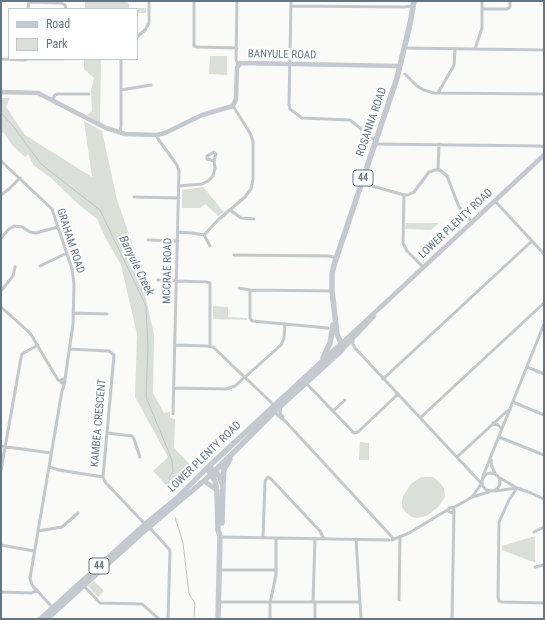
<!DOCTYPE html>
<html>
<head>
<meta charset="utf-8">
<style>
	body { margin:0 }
	#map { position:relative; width:545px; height:620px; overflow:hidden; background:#fafaf8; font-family:"Roboto Condensed",sans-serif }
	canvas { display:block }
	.frame { position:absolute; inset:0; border:2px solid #657683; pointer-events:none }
	.legend { position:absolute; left:8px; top:8px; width:130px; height:52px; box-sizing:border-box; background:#fff; border:1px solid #c1c8cd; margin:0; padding:5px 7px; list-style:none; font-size:12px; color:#657683 }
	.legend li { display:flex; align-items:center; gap:8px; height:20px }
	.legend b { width:20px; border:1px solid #c1c8cd }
</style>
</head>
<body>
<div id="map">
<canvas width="545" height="620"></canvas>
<div class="frame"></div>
<ul class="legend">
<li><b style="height:5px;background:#c3c9ce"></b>Road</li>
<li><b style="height:11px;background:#dadfd7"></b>Park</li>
</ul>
</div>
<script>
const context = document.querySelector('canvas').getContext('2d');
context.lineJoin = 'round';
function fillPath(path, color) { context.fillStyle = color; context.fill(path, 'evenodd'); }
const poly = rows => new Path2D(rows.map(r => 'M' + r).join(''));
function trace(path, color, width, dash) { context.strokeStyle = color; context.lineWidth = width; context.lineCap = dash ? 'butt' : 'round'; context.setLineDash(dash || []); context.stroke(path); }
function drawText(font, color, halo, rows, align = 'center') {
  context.font = font + ' "Roboto Condensed",sans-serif'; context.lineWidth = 4; context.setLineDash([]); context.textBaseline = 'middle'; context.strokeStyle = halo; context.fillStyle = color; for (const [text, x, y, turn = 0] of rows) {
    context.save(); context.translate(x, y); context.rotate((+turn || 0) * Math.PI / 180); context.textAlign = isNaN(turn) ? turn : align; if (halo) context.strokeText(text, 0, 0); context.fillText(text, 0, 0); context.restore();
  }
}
const green = poly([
	[85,1,126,1,129,4,129,8,146,8,146,13,137,13,137,9,85,9],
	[210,56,227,56,227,75,209,74],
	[84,59,101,59,100,123,87,115,92,111,91,91,94,78,84,69],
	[1,98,10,98,6,107,25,135,92,177,84,121,102,131,117,200,136,254,154,335,153,393,164,413,170,412,170,418,175,419,174,448,195,470,198,470,173,493,153,471,168,457,135,397,137,334,121,265,105,237,97,219,77,203,50,177,34,166,28,154,25,157,12,145,4,133,1,132],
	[203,187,224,212,218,216,205,204,200,208,182,208,182,190],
	[406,223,439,223,431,230,405,229],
	[213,306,228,307,228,317,247,318,247,320,213,319],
	[360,442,369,443,369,460,359,460],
	[421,477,433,477,439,482,444,488,445,497,439,506,427,516,416,518,412,517,405,512,402,507,402,500,403,496,411,484],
	[532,537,535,537,535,562,533,562,502,550,502,546],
	[94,581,104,591,98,597,88,586]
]);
const stream = poly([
	[1,113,13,126,41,164,100,210,146,306,148,349,146,397,172,460,173,471,169,478,173,488,171,491],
	[175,517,183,543,189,594,195,603,194,619]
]);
const street = poly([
	[194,1,194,46,197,47,237,48],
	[237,1,236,60,238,65],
	[291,1,289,104,290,109,302,118,350,120,372,138,376,140],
	[29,2,61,3,65,5,66,9],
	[291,6,404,7,413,6],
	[28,9,29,1],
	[482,9,507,9,510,7,510,1],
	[137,37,145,30,149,23,149,1],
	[405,48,544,50],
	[475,49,482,28,482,1],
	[1,59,24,60,28,59],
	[29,59,63,59],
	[405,74,417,86,424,90,434,93,544,94],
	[121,90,151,85],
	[438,93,454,65,455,49],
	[52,100,55,95,58,94,89,94],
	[120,131,121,126,121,59],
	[157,135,158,139,177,165,179,171,173,414],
	[375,144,540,146,544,147],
	[1,161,52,209,72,269,74,284,73,324,65,379],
	[438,169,439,144],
	[362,183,404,195,408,195,414,192,429,172,435,170,440,170,447,176,459,207,472,222],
	[179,186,202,184,208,181,213,176,215,168,214,161,216,154,214,152,207,156,207,159,214,161],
	[1,195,9,189,20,178],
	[404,195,403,243,407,251,423,267],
	[134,197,179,198],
	[495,201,544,254],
	[230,210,241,218,254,219],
	[178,232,192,233,204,235,218,220,245,197,251,189,253,179,253,141,250,133,233,106],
	[204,235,210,246],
	[1,238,9,229,14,226,22,227,30,232,36,233,58,227],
	[148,240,178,241],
	[234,255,329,256,336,258],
	[40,266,67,253],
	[158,280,177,281],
	[177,281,206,282,210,283,210,346],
	[239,288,250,290],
	[1,291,13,276,15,267],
	[1,307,30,333,58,380,61,381],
	[73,313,107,314],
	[328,328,252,321,250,318,250,290,332,291],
	[353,339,353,344,355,348,481,483],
	[175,345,206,346,213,347,274,405],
	[69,349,109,351,114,355,103,477,105,482,145,524],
	[527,367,544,374],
	'61 381a2 2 0 1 1 4 0a2 2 0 1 1-4 0Z',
	[383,379,532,241],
	[306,383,354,433,358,432,398,394],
	[174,388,226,389,235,386,281,345,284,338,285,324],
	[513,402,544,415],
	[281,406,280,413,283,417],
	[333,411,345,400],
	[274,412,286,422,392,537],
	[420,418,544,303],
	[493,423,498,425,502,429],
	[107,433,132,436,134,439,140,457],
	[499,437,544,455],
	[1,446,51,453],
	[457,457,506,412,510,410],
	[491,460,492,467,495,473],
	[49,467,59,470,103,477],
	[1,470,21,358,22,354,38,345],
	'482 482a9 9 0 1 1 18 0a9 9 0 1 1-18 0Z',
	[483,476,544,324],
	[500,478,517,488,531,493,544,499],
	[517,488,509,500,499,522,498,597,499,601,502,602,544,603],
	[495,491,517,488],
	[473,496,481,484],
	'448.5 510a2.5 2.5 0 1 1 5 0a2.5 2.5 0 1 1-5 0Z',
	[453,508,472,497,489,492],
	[149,527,169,549,170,552,168,619],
	[38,531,62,527,78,513],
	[534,532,544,527],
	[219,537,389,540],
	[263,538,265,481,268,477,271,479,320,531,324,539],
	[356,539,361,619],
	[392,540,409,533,449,509],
	[1,545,34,551],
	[535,567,544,565],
	[219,570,276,570],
	[84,586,100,603,142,604,159,619],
	[1,592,32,593,37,590],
	[399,600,400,537],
	[218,602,360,602],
	[313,602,315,539],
	[53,608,32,585,30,578,62,391,65,382],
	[270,619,270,603,276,575,276,538],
	[315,619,315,602],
	[452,619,454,510]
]);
const secondary = poly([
	[1,92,38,93,106,128,125,134,157,135,165,133,202,115,233,106,236,99,237,68,240,63,400,66],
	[341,344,544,155],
	[341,351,374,316]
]);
const primary = poly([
	[204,481,217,490],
	[40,619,145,524,177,498,207,468],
	[47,619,149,527,212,474]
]);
const highway = poly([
	[323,358,330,343,333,325],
	[212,469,219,476,223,485,222,523],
	[212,474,274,412,341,351,341,343,337,334,332,291,332,274,334,265,397,78,410,24,414,1],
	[223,483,224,469,230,459],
	[218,619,220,536,218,530,217,492,215,481,207,468,341,344]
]);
const shields = [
	[363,178,20],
	[99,566,20]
];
const shieldNames = [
	["44",363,178],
	["44",99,566]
];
const streetNames = [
	["BANYULE ROAD",282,55,1],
	["ROSANNA ROAD",372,122,-71],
	["LOWER PLENTY ROAD",456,224,-43],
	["GRAHAM ROAD",70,241,72],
	["MCCRAE ROAD",168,271,-89],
	["KAMBEA CRESCENT",99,423,-85],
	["LOWER PLENTY ROAD",205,457,-44]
];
const waterNames = [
	["Banyule Creek",136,266,64]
];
fillPath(green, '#dadfd7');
trace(stream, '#bbc7cb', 1);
trace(street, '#c3c8cc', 3);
trace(secondary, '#c3c9ce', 4.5);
trace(primary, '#c3c9ce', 5);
trace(highway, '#c3c9ce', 5.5);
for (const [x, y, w] of shields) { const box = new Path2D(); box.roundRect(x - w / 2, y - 8, w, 16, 3); context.fillStyle = '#fff'; context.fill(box); trace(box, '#657683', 1); }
drawText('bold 10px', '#657683', null, shieldNames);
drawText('11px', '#657683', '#fff', streetNames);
drawText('italic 12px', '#60757c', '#fff', waterNames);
</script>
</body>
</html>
